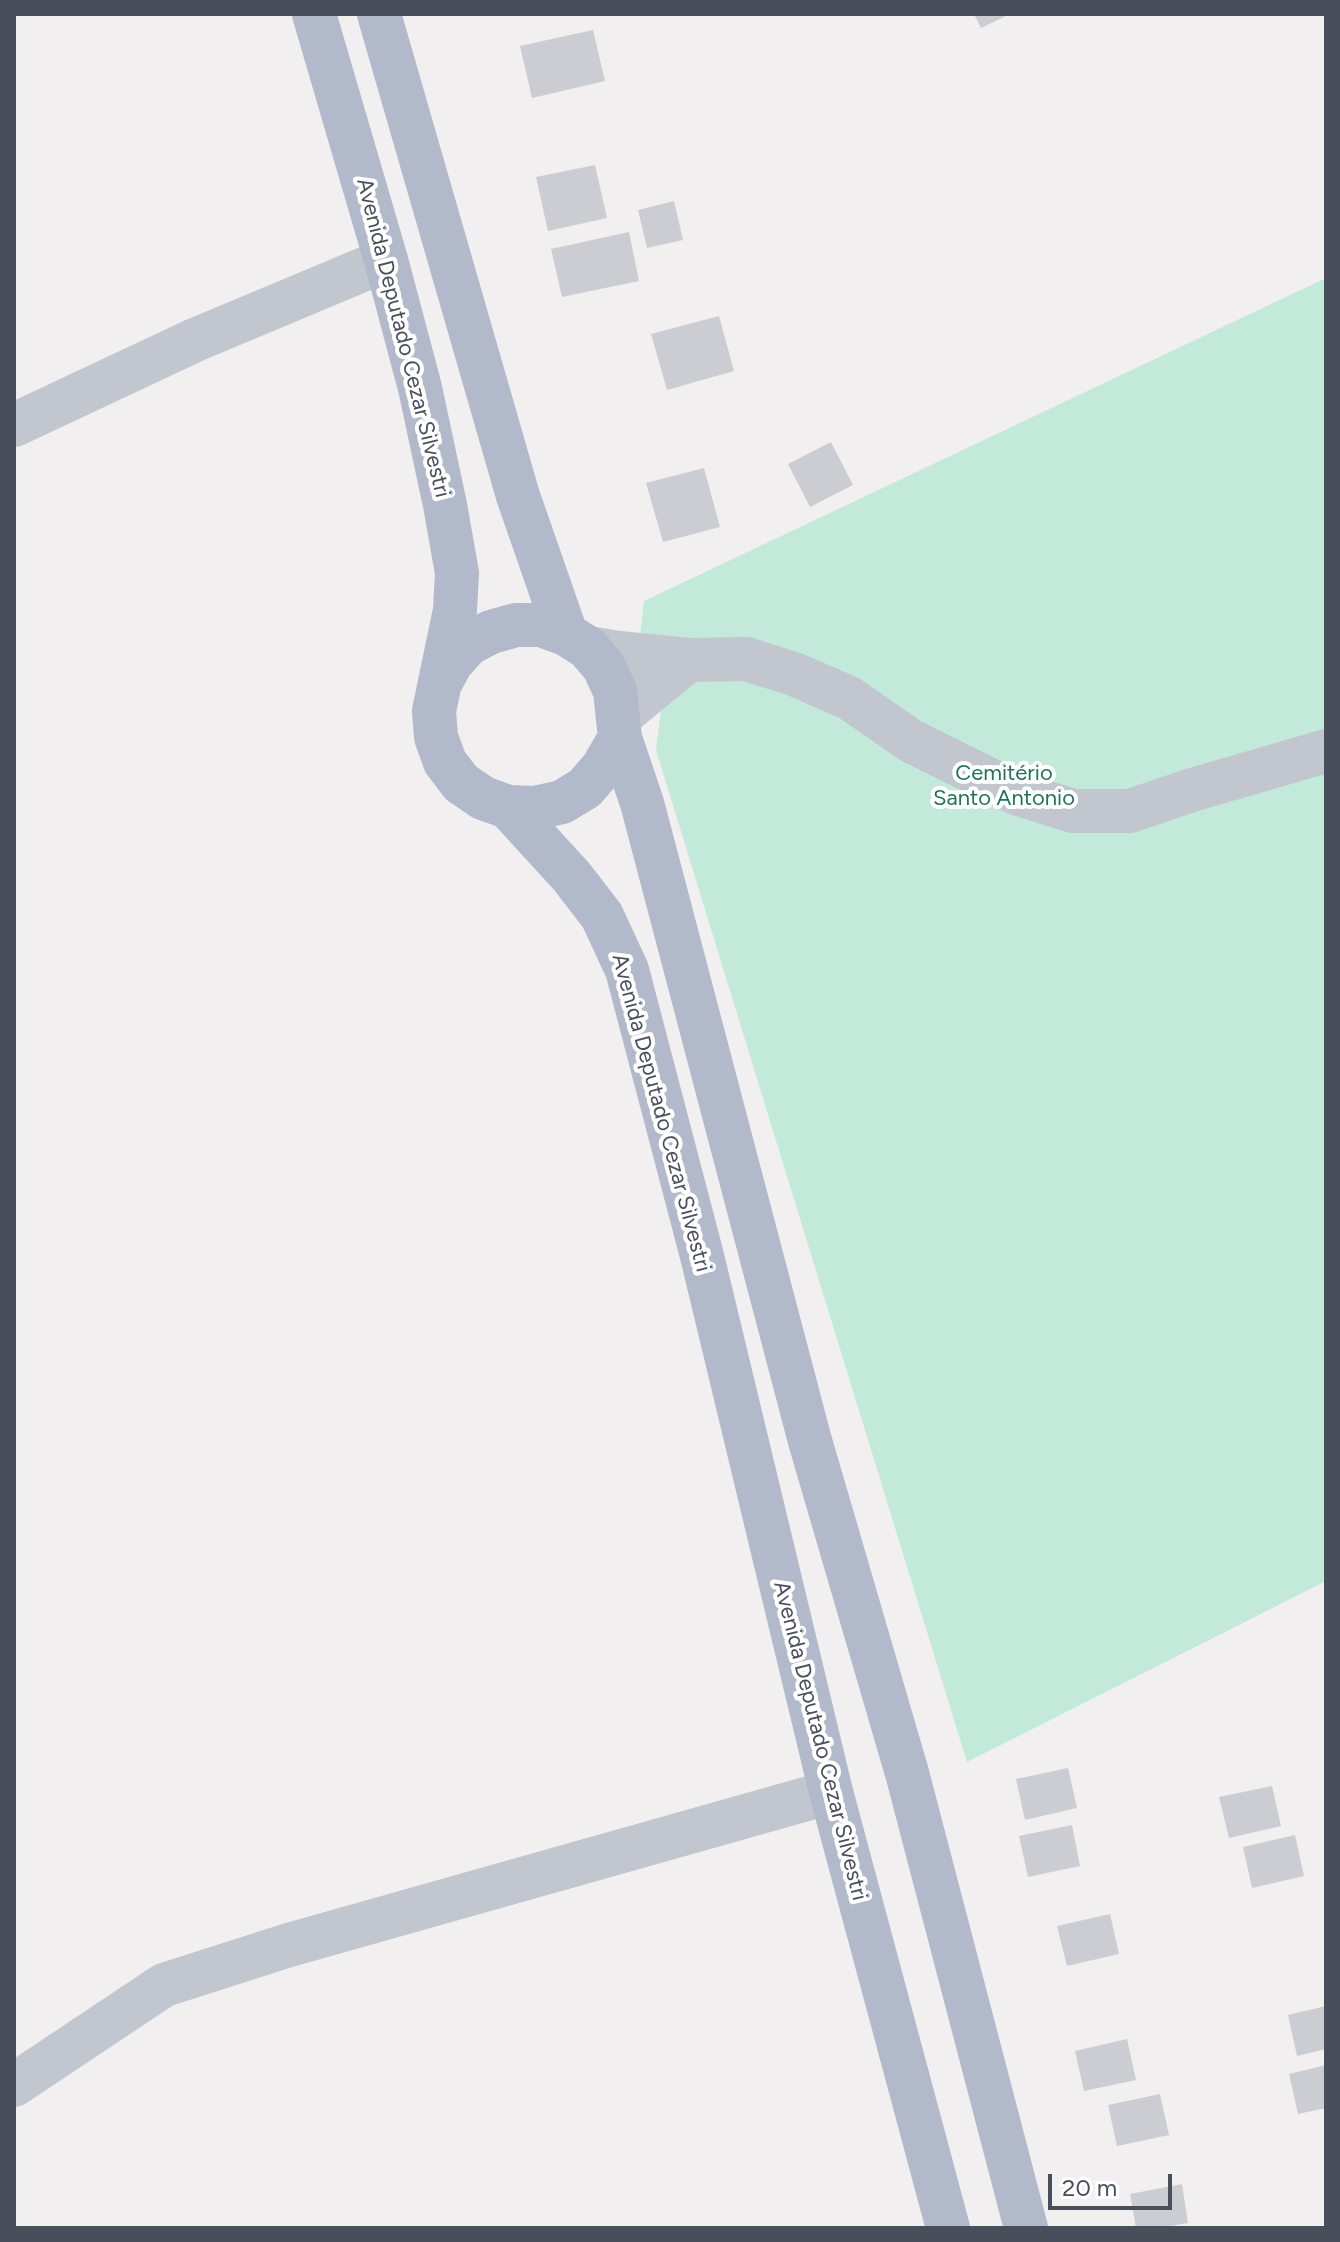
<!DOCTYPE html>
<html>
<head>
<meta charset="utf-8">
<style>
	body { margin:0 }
	#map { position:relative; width:1340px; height:2242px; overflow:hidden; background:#f1efef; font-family:Figtree,sans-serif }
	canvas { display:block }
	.frame { position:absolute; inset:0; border:16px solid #494f5a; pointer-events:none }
	.scale { position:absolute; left:1048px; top:2174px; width:124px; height:36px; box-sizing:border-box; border:4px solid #494f5a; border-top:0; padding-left:10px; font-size:24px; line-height:28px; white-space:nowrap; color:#494f5a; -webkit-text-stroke:6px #fff; paint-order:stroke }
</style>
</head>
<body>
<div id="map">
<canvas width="1340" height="2242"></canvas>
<div class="frame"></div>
<div class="scale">20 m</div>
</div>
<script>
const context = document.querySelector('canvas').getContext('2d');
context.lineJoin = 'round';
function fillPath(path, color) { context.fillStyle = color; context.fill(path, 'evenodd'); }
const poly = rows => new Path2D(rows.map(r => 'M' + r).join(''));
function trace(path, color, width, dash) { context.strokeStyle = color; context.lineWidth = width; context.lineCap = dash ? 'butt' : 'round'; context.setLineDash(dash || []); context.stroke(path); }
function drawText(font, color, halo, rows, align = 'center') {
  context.font = font + ' Figtree,sans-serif'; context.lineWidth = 8; context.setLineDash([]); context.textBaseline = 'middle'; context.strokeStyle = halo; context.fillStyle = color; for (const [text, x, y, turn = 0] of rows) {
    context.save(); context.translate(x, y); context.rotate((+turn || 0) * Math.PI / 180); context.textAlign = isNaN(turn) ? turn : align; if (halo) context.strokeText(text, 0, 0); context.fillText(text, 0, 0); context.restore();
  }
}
const green = poly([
	[1326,278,1326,1581,967,1762,656,750,663,695,639,645,644,601]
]);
const building = poly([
	[974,14,1010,14,981,28],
	[593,30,605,81,532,98,520,46],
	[595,165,607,218,548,231,536,177],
	[674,201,683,240,647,248,638,210],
	[629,232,639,281,562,297,551,249],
	[719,316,734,371,667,390,651,334],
	[831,442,853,485,810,507,788,464],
	[704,468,720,527,663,542,646,483],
	[1068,1768,1077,1808,1025,1820,1016,1779],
	[1272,1786,1281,1826,1229,1838,1219,1797],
	[1072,1825,1080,1866,1028,1877,1019,1836],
	[1295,1835,1304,1876,1252,1888,1243,1847],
	[1110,1914,1119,1954,1067,1966,1057,1926],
	[1326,2006,1326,2049,1297,2056,1288,2015],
	[1127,2039,1136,2080,1084,2091,1075,2051],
	[1326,2065,1326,2108,1298,2114,1289,2074],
	[1160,2094,1169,2135,1117,2146,1108,2105],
	[1182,2184,1188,2223,1159,2228,1136,2228,1130,2194]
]);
const minor = poly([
	[14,425,195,340,386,260],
	[588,648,619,653,688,660,746,659,794,674,849,698,911,741,1016,793,1073,811,1130,811,1192,790,1326,751],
	[619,717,688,660],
	[14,2085,164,1985,289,1945,831,1792]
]);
const major = poly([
	[314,14,386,260,420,388,445,505,457,573,455,610,434,711,436,737,445,762,461,783,483,798,508,807,572,877,602,916,627,970,702,1256,831,1792,948,2228],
	[379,14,518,496,566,634],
	[442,680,451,663,468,644,491,632,516,625,541,625,566,634,588,648,604,667,615,691,620,738,642,803,810,1441,907,1773,1026,2228],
	[508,807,535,808,562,802,585,788,603,767,620,738]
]);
const streetNames = [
	["Avenida Deputado Cezar Silvestri",403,338,76],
	["Avenida Deputado Cezar Silvestri",661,1113,75],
	["Avenida Deputado Cezar Silvestri",820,1741,76]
];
const parkNames = [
	["Cemitério",1004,774],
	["Santo Antonio",1004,799]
];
fillPath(green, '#c2e9d9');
fillPath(building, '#cccdd3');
trace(minor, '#c1c6cf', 44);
trace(major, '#b2b9ca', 44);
drawText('22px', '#494f5a', '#fff', streetNames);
drawText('22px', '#227259', '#fff', parkNames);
</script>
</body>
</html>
